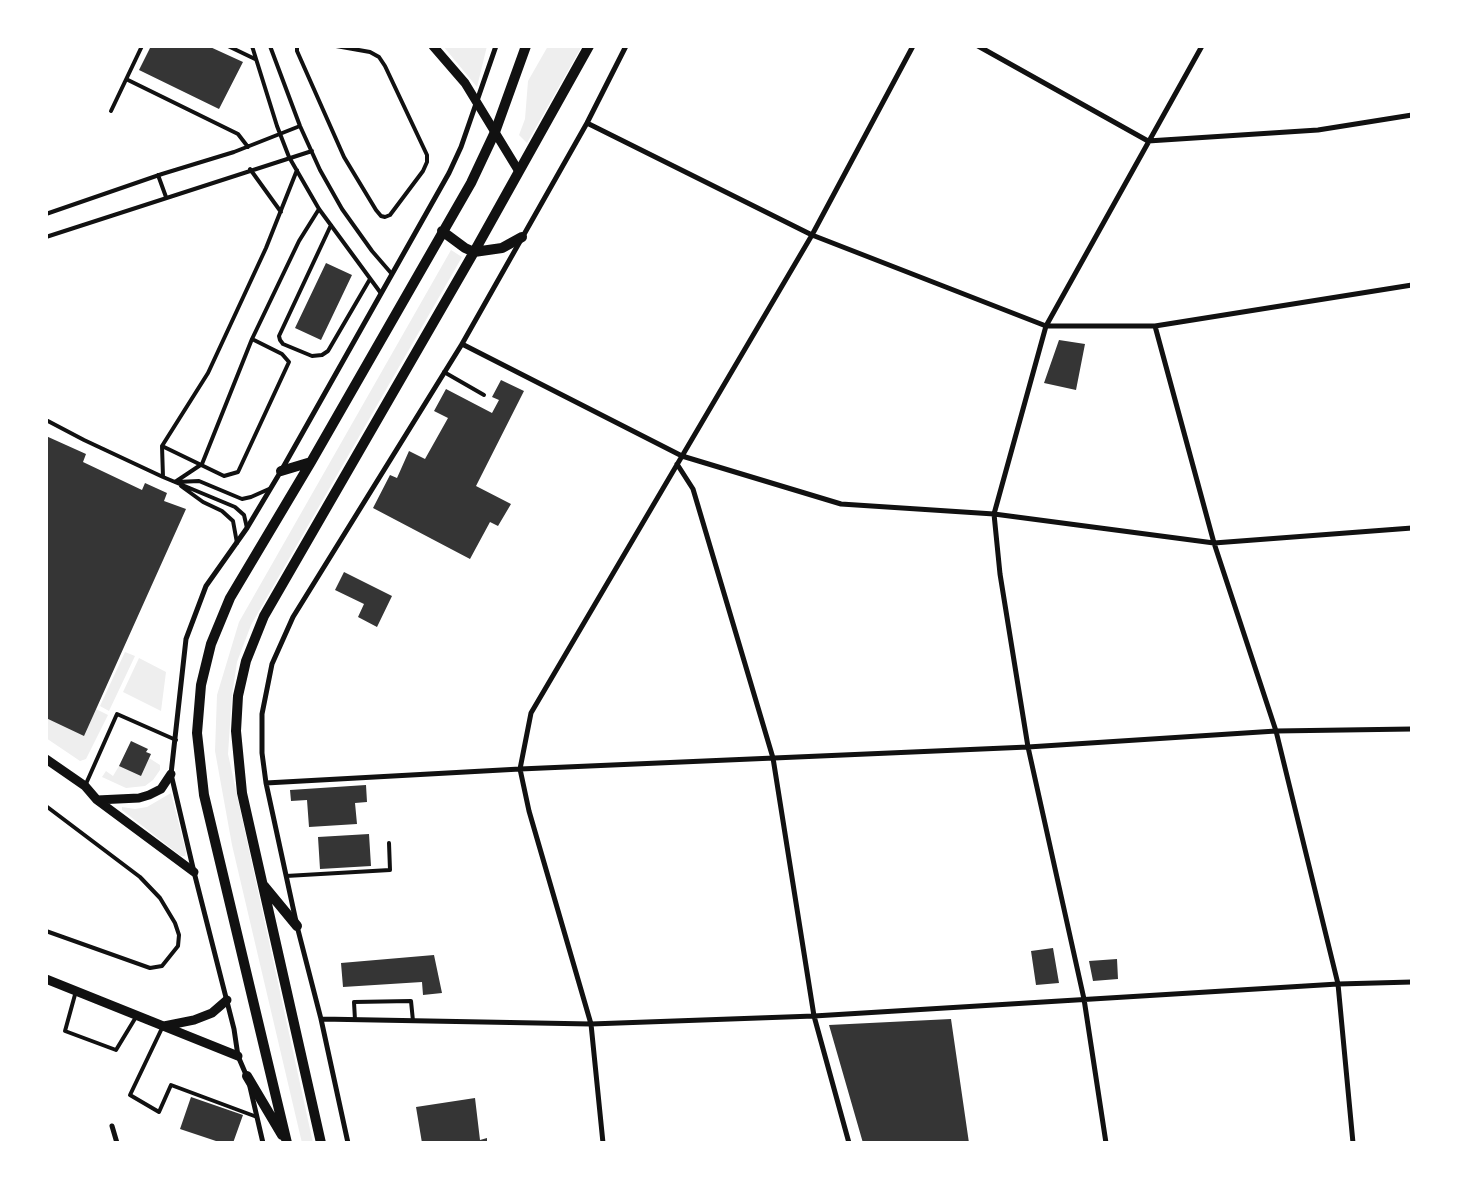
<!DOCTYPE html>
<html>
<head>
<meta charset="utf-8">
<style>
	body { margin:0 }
	#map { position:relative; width:1458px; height:1189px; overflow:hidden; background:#fff; font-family:Poppins,sans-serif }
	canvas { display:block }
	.frame { position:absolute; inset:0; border:48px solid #fff; pointer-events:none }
</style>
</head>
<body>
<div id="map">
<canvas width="1458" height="1189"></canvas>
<div class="frame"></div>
</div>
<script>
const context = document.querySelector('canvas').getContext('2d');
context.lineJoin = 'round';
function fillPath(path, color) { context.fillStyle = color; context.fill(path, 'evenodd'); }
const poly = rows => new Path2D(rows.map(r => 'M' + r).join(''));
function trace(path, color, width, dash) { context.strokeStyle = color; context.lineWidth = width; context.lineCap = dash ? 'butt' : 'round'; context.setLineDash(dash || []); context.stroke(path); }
const green = poly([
	[443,46,487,46,477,87],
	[548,46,582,46,527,143,519,135,525,119,528,81],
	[451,250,462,257,251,625,237,662,232,695,228,754,313,1143,302,1143,232,845,215,751,217,695,239,622],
	[125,652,135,656,109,711,100,706],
	[139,658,166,672,161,711,123,692],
	[96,709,108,715,86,759,80,761,46,738,46,718],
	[149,758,160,765,160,770,153,780,145,786,126,788,102,777,106,771,113,776,119,766],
	[171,793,186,852,185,856,181,856,122,810,122,807,135,809,147,807]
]);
const building = poly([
	[151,46,208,46,243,62,219,109,139,70],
	[326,263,352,275,321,340,295,328],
	[1059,340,1085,344,1076,390,1044,383],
	[501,380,524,391,476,486,511,504,498,526,490,522,470,559,373,508,390,475,397,478,409,451,425,459,448,418,434,411,446,389,492,413,499,400,492,397],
	[46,436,86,454,83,462,142,490,145,483,167,493,164,501,186,509,84,736,46,718],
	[344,572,392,596,377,627,358,617,364,604,335,590],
	[131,741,148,749,146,752,151,754,141,776,119,766],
	[366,785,367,802,355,803,357,824,309,827,307,800,291,801,290,790],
	[369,834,371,866,320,869,318,837],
	[1053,948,1059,983,1036,985,1031,951],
	[434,955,442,993,423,995,422,982,343,987,341,963],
	[1117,959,1118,979,1093,981,1089,961],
	[951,1019,969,1143,863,1143,829,1025],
	[191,1097,243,1115,233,1143,222,1143,180,1129],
	[475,1098,480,1140,487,1138,487,1143,422,1143,416,1107]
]);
const service = poly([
	[228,46,255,59],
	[252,46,277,126,289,157,319,209,380,292],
	[270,46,300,126,320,170,342,209,372,251,391,273],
	[297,46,297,51,344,157,376,210,381,216,385,217,390,215,423,171,427,162,427,155,385,66,379,57,370,52,336,46],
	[128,80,238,134,248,147],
	[111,111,142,46],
	[250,169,281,212],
	[158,175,166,197],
	[46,214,162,174,234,152,300,126],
	[331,225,279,336,280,340,283,344,312,356,322,355,328,351,370,279],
	[46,237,312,151],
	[444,372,484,395],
	[46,420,84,440,163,477,235,507,244,515,247,528],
	[162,446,224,476,238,472,289,362,282,354,252,339],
	[163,477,162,446,208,373,266,248,297,170],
	[175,482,202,464,252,339,299,241,319,209],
	[177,482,199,481,242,499,251,497,269,489],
	[181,486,203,502,222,511,233,521,237,543],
	[85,786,117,714,176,740],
	[46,806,140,877,160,898,175,923,179,935,178,946,162,966,150,968,46,931],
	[286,876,390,870,389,843],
	[76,991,65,1031,116,1050,136,1017],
	[355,1020,354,1002,411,1001,413,1021],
	[163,1026,130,1095,159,1112,171,1085,257,1117]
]);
const minor = poly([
	[978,46,1148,141,1318,130,1412,115],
	[587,123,812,235,1046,326,1155,326,1412,285],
	[1155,326,1214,543,1276,731,1338,984,1353,1143],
	[462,344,682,456,841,504,994,514,1214,543,1412,528],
	[677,464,693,489,773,758,814,1016,849,1143],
	[266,783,520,769,1028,747,1276,731,1412,729],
	[321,1019,591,1024,814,1016,1338,984,1412,982],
	[247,1077,238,1056,234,1029,194,872,171,774,186,639,206,586,247,528,281,471,449,173,461,147,496,46],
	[250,1087,263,1143],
	[112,1126,117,1143],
	[348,1143,321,1019,297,926,266,783,262,753,262,714,272,664,293,617,462,344,587,123,626,46],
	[603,1143,591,1024,529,811,520,769,531,713,812,235,913,46],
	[1106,1143,1084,999,1028,747,1000,574,994,514,1046,326,1202,46]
]);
const tertiary = poly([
	[433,46,465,83,518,170],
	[46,759,85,786,97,800,194,872],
	[97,800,139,798,149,795,161,789,171,774],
	[46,979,238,1056],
	[164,1026,194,1020,212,1013,227,1000]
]);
const secondary = poly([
	[442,231,465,248,474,252,502,248,522,237],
	[281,471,311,462],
	[264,886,297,926],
	[247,1076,282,1135],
	[287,1143,204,795,197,733,201,685,211,644,230,598,311,462,471,183,495,132,526,46],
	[321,1143,242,793,236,731,238,696,246,661,264,616,474,252,589,46]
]);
fillPath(green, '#eee');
fillPath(building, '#353535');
trace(service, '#111', 4);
trace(minor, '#111', 5);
trace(tertiary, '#111', 9);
trace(secondary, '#111', 10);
</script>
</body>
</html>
